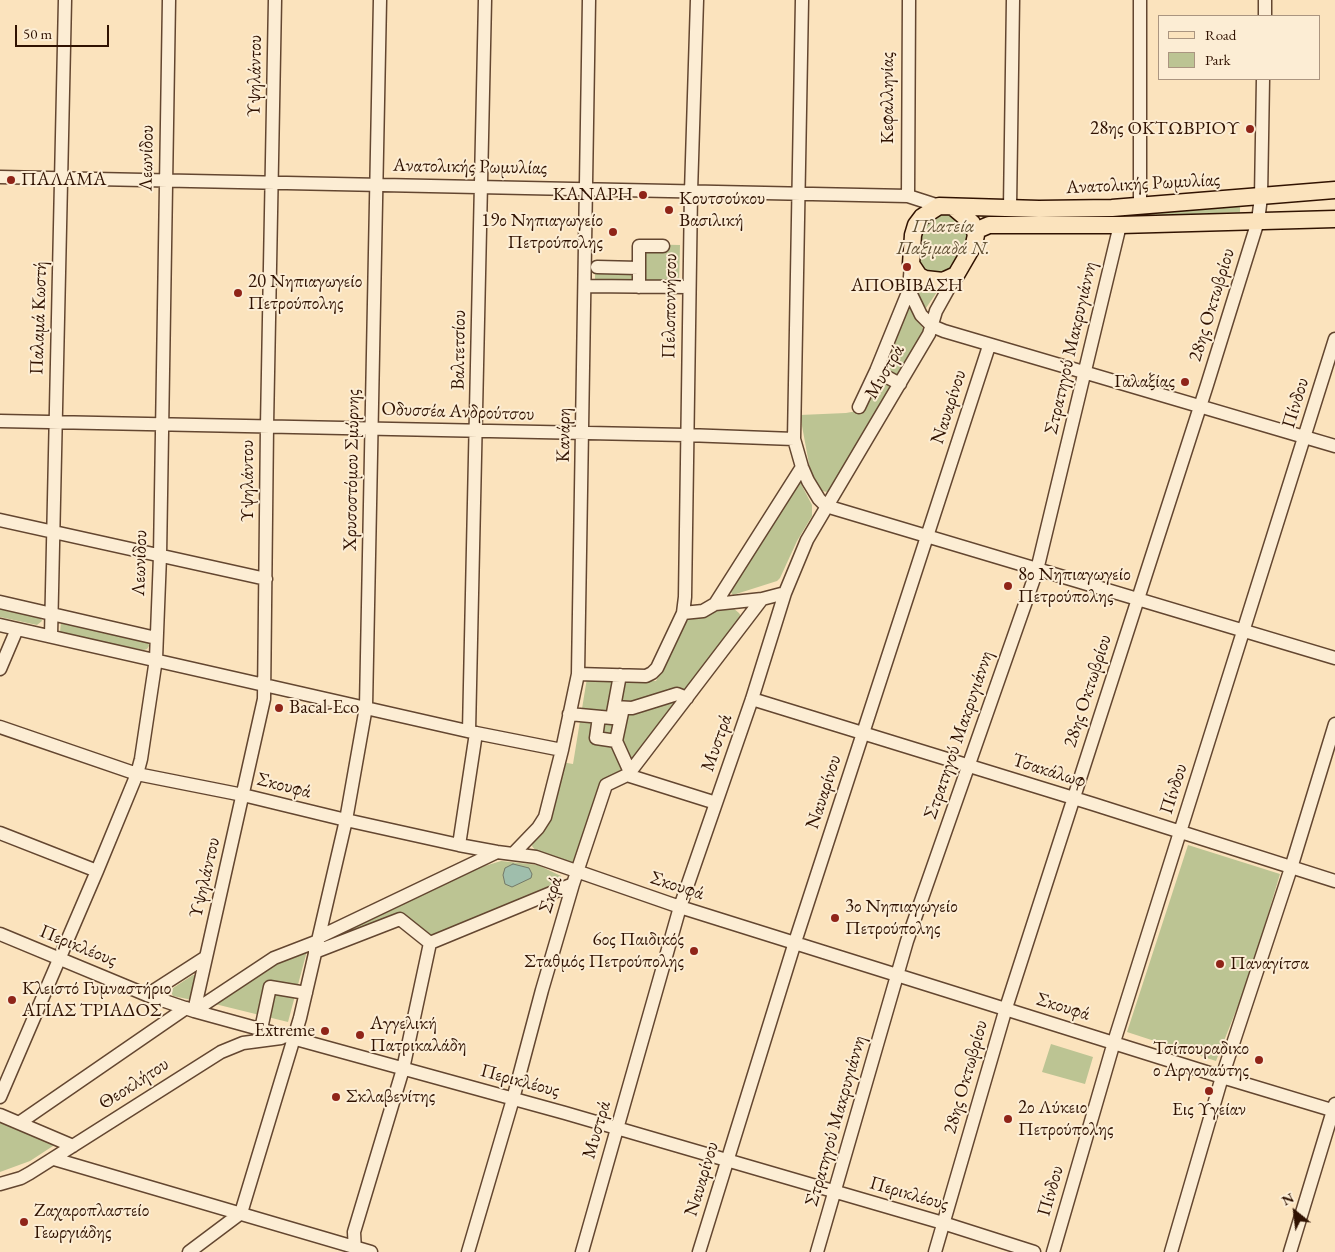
<!DOCTYPE html>
<html>
<head>
<meta charset="utf-8">
<style>
	body { margin:0 }
	#map { position:relative; width:1335px; height:1252px; overflow:hidden; background:#fbe3bd; font-family:"EB Garamond",serif }
	canvas { display:block }
	.legend { position:absolute; left:1158px; top:15px; width:162px; height:65px; box-sizing:border-box; background:#fcedd4; border:1px solid #aa9580; margin:0; padding:6px 9px; list-style:none; font-size:15px; color:#301201 }
	.legend li { display:flex; align-items:center; gap:10px; height:25px }
	.legend b { width:25px; border:1px solid #aa9580 }
	.north { position:absolute; left:1270px; top:1187px; width:50px; height:50px; -webkit-text-stroke:4px #fcedd4; paint-order:stroke; rotate:331deg; font-size:14px; font-weight:700; line-height:20px; text-align:center; color:#301201 }
	.north::after { content:''; display:block; margin:auto; width:18px; height:22px; background:#301201; clip-path:polygon(50% 0,100% 100%,50% 72%,0 100%) }
	.scale { position:absolute; left:15px; top:25px; width:94px; height:22px; box-sizing:border-box; border:2px solid #301201; border-top:0; padding-left:6px; font-size:15px; line-height:18px; white-space:nowrap; color:#301201; -webkit-text-stroke:4px #fcedd4; paint-order:stroke }
</style>
</head>
<body>
<div id="map">
<canvas width="1335" height="1252"></canvas>
<ul class="legend">
<li><b style="height:6px;background:#fbe3bd"></b>Road</li>
<li><b style="height:14px;background:#bcc493"></b>Park</li>
</ul>
<div class="north">N</div>
<div class="scale">50 m</div>
</div>
<script>
const context = document.querySelector('canvas').getContext('2d');
context.lineJoin = 'round';
function fillPath(path, color) { context.fillStyle = color; context.fill(path, 'evenodd'); }
const poly = rows => new Path2D(rows.map(r => 'M' + r).join(''));
function trace(path, color, width, dash) { context.strokeStyle = color; context.lineWidth = width; context.lineCap = dash ? 'butt' : 'round'; context.setLineDash(dash || []); context.stroke(path); }
function drawText(font, color, halo, rows, align = 'center') {
  context.font = font + ' "EB Garamond",serif'; context.lineWidth = 4; context.setLineDash([]); context.textBaseline = 'middle'; context.strokeStyle = halo; context.fillStyle = color; for (const [text, x, y, turn = 0] of rows) {
    context.save(); context.translate(x, y); context.rotate((+turn || 0) * Math.PI / 180); context.textAlign = isNaN(turn) ? turn : align; if (halo) context.strokeText(text, 0, 0); context.fillText(text, 0, 0); context.restore();
  }
}
const green = poly([
	[1240,205,1240,212,1146,216,1120,220,982,218,983,212],
	[950,211,965,227,968,236,967,241,954,266,949,270,938,273,921,270,917,253,919,240,928,217],
	[637,244,680,245,679,285,595,284,595,266,637,266],
	[917,284,939,288,939,289,926,308,918,300,916,287],
	[909,306,914,316,923,328,925,334,832,489,827,492,822,491,814,480,809,464,800,415,846,413,862,410,892,354,893,343],
	[800,482,812,505,812,516,797,541,780,578,777,581,733,595,730,591],
	[0,606,41,618,42,621,37,625,0,617],
	[733,608,739,613,742,618,631,764,603,783,576,865,535,850,532,846,533,841,561,762,573,764,587,678,656,681,686,615,705,617,713,611],
	[61,622,148,640,149,646,147,649,144,650,62,634,60,632],
	[1188,845,1280,874,1249,978,1216,1061,1127,1032],
	[501,861,538,865,561,876,563,883,439,936,427,936,400,915,339,937,338,933,475,869],
	[307,951,288,1022,215,1004,273,963],
	[193,975,197,975,192,1000,173,996,171,992,173,988],
	[1051,1044,1093,1057,1085,1084,1042,1072],
	[0,1122,56,1144,30,1161,0,1172]
]);
const water = poly([
	[513,864,529,868,532,874,531,878,512,887,505,884,503,875,505,868,513,864]
]);
const minor = poly([
	[802,0,794,439,802,467,808,481,819,499,826,506,1335,658],
	[1265,16,1265,0],
	[0,177,908,196,939,206],
	[908,196,909,0],
	[1140,207,1140,0],
	[1010,208,1013,0],
	[597,267,639,268],
	[585,286,689,287],
	[639,287,639,246,663,246],
	[909,290,921,315,932,326,944,331,1335,446],
	[876,371,900,384],
	[859,407,876,371,909,290,911,264],
	[0,421,686,435,794,439],
	[0,520,266,579],
	[0,602,156,638],
	[715,604,802,467],
	[683,613,703,611,715,604,762,599,785,593],
	[0,625,476,733,562,750],
	[51,636,65,0],
	[0,669,17,629],
	[578,674,646,676,652,673,657,668,683,613,685,597,691,192,697,0],
	[752,699,1093,804,1335,881],
	[614,707,632,708,677,694,687,698],
	[623,708,616,741,630,772],
	[569,714,612,718,620,675],
	[599,717,596,738,616,741],
	[0,727,137,774,243,795,346,820,459,845,497,852,536,857,680,907,1222,1077,1335,1111],
	[469,731,485,0],
	[627,775,716,803],
	[0,833,97,871],
	[459,845,476,733],
	[513,854,538,828,545,817,562,750,578,674,589,0],
	[0,934,147,995,194,1011,565,1113,943,1223,1034,1252],
	[319,937,497,852],
	[430,943,573,884],
	[315,952,400,919,430,943],
	[147,995,206,957],
	[194,1011,264,699,267,426,275,0],
	[194,1011,274,958,318,941],
	[261,1029,270,987,306,993],
	[0,1097,97,871,137,774,141,759,156,659,160,556,169,0],
	[0,1115,73,1146],
	[19,1123,186,1008],
	[54,1159,371,1252],
	[0,1184,21,1178,30,1173,221,1052,243,1043,281,1038],
	[189,1252,241,1213,300,1018,346,820,366,707,380,0],
	[355,1252,354,1232,403,1069,430,943],
	[468,1252,513,1099,542,990,573,884,606,785,627,775,630,772,762,599],
	[582,1252,680,907,752,699,785,593,807,540,929,334,936,311,956,275],
	[699,1252,795,942,989,346],
	[817,1252,907,941,1037,570,1120,225],
	[935,1252,1006,1008,1207,385,1258,221,1261,197,1263,79],
	[1053,1252,1114,1042,1335,339],
	[1171,1252,1222,1077,1291,868,1335,724],
	[1290,1252,1335,1104]
]);
const major = poly([
	[953,207,972,223,976,235,974,244,956,275,943,281,925,279,919,276,911,264,913,235,916,225,922,217,939,206,1039,209,1112,208,1335,190],
	[975,231,989,225,1120,225,1335,219]
]);
const markers = [
	[1250,129,5,"#8f2418"],
	[11,180,5,"#8f2418"],
	[643,195,5,"#8f2418"],
	[669,210,5,"#8f2418"],
	[613,232,5,"#8f2418"],
	[907,267,5,"#8f2418"],
	[238,293,5,"#8f2418"],
	[1185,382,5,"#8f2418"],
	[1008,586,5,"#8f2418"],
	[279,708,5,"#8f2418"],
	[835,918,5,"#8f2418"],
	[694,951,5,"#8f2418"],
	[1220,964,5,"#8f2418"],
	[12,1000,5,"#8f2418"],
	[325,1031,5,"#8f2418"],
	[360,1035,5,"#8f2418"],
	[1259,1060,5,"#8f2418"],
	[1209,1091,5,"#8f2418"],
	[336,1097,5,"#8f2418"],
	[1008,1119,5,"#8f2418"],
	[24,1222,5,"#8f2418"]
];
const streetNames = [
	["Υψηλάντου",255,76,-89],
	["Κεφαλληνίας",888,98,-90],
	["Λεωνίδου",147,158,-89],
	["Ανατολικής Ρωμυλίας",470,167,1],
	["Ανατολικής Ρωμυλίας",1143,184,-3],
	["28ης Οκτωβρίου",1212,305,-73],
	["Πελοποννήσου",670,306,-89],
	["Παλαμά Κωστή",39,318,-88],
	["Στρατηγού Μακρυγιάννη",1071,348,-77],
	["Βαλτετσίου",459,350,-89],
	["Μυστρά",885,372,-60],
	["Πίνδου",1296,403,-73],
	["Ναυαρίνου",949,407,-72],
	["Οδυσσέα Ανδρούτσου",458,412,2],
	["Κανάρη",564,435,-89],
	["Χρυσοστόμου Σμύρνης",352,470,-89],
	["Υψηλάντου",248,481,-90],
	["Λεωνίδου",140,563,-88],
	["28ης Οκτωβρίου",1088,691,-72],
	["Στρατηγού Μακρυγιάννη",959,735,-71],
	["Μυστρά",717,743,-71],
	["Τσακάλωφ",1049,771,17],
	["Σκουφά",284,786,14],
	["Πίνδου",1174,789,-72],
	["Ναυαρίνου",824,792,-72],
	["Υψηλάντου",205,878,-77],
	["Σκουφά",677,886,18],
	["Σκρά",551,895,-72],
	["Περικλέους",78,946,22],
	["Σκουφά",1063,1007,17],
	["28ης Οκτωβρίου",966,1077,-74],
	["Περικλέους",520,1081,15],
	["Θεοκλήτου",134,1084,-33],
	["Στρατηγού Μακρυγιάννη",836,1121,-74],
	["Μυστρά",597,1130,-74],
	["Ναυαρίνου",702,1179,-73],
	["Πίνδου",1051,1191,-74],
	["Περικλέους",909,1194,16]
];
const poiNames = [
	["28ης ΟΚΤΩΒΡΙΟΥ",1240,129,"right"],
	["ΠΑΛΑΜΑ",21,180],
	["ΚΑΝΑΡΗ",633,195,"right"],
	["Κουτσούκου",679,199],
	["Βασιλική",679,221],
	["19ο Νηπιαγωγείο",603,221,"right"],
	["Πετρούπολης",603,243,"right"],
	["20 Νηπιαγωγείο",248,282],
	["Πετρούπολης",248,304],
	["ΑΠΟΒΙΒΑΣΗ",907,286,"center"],
	["Γαλαξίας",1175,382,"right"],
	["8ο Νηπιαγωγείο",1018,575],
	["Πετρούπολης",1018,597],
	["Bacal-Eco",289,708],
	["3ο Νηπιαγωγείο",845,907],
	["Πετρούπολης",845,929],
	["6ος Παιδικός",684,940,"right"],
	["Σταθμός Πετρούπολης",684,962,"right"],
	["Παναγίτσα",1230,964],
	["Κλειστό Γυμναστήριο",22,989],
	["ΑΓΙΑΣ ΤΡΙΑΔΟΣ",22,1011],
	["Αγγελική",370,1024],
	["Πατρικαλάδη",370,1046],
	["Extreme",315,1031,"right"],
	["Τσίπουραδικο",1249,1049,"right"],
	["ο Αργοναύτης",1249,1071,"right"],
	["Σκλαβενίτης",346,1097],
	["2ο Λύκειο",1018,1108],
	["Πετρούπολης",1018,1130],
	["Εις Υγείαν",1209,1110,"center"],
	["Ζαχαροπλαστείο",34,1211],
	["Γεωργιάδης",34,1233]
];
const parkNames = [
	["Πλατεία",943,227],
	["Παξιμαδά Ν.",943,249]
];
fillPath(green, '#bcc493');
fillPath(water, '#9fbeac');
trace(water, '#737968', 1);
trace(minor, '#634630', 15);
trace(major, '#301201', 19);
trace(minor, '#fcedd4', 12);
trace(major, '#fbe3bd', 16);
for (const [x, y, r, color] of markers) { const dot = new Path2D(); dot.arc(x, y, r, 0, 2 * Math.PI); context.fillStyle = color; context.fill(dot); trace(dot, '#fcedd4', 2); }
drawText('19px', '#301201', '#fcedd4', streetNames);
drawText('19px', '#301201', '#fcedd4', poiNames, 'left');
drawText('italic 19px', '#615034', '#fcedd4', parkNames);
</script>
</body>
</html>
